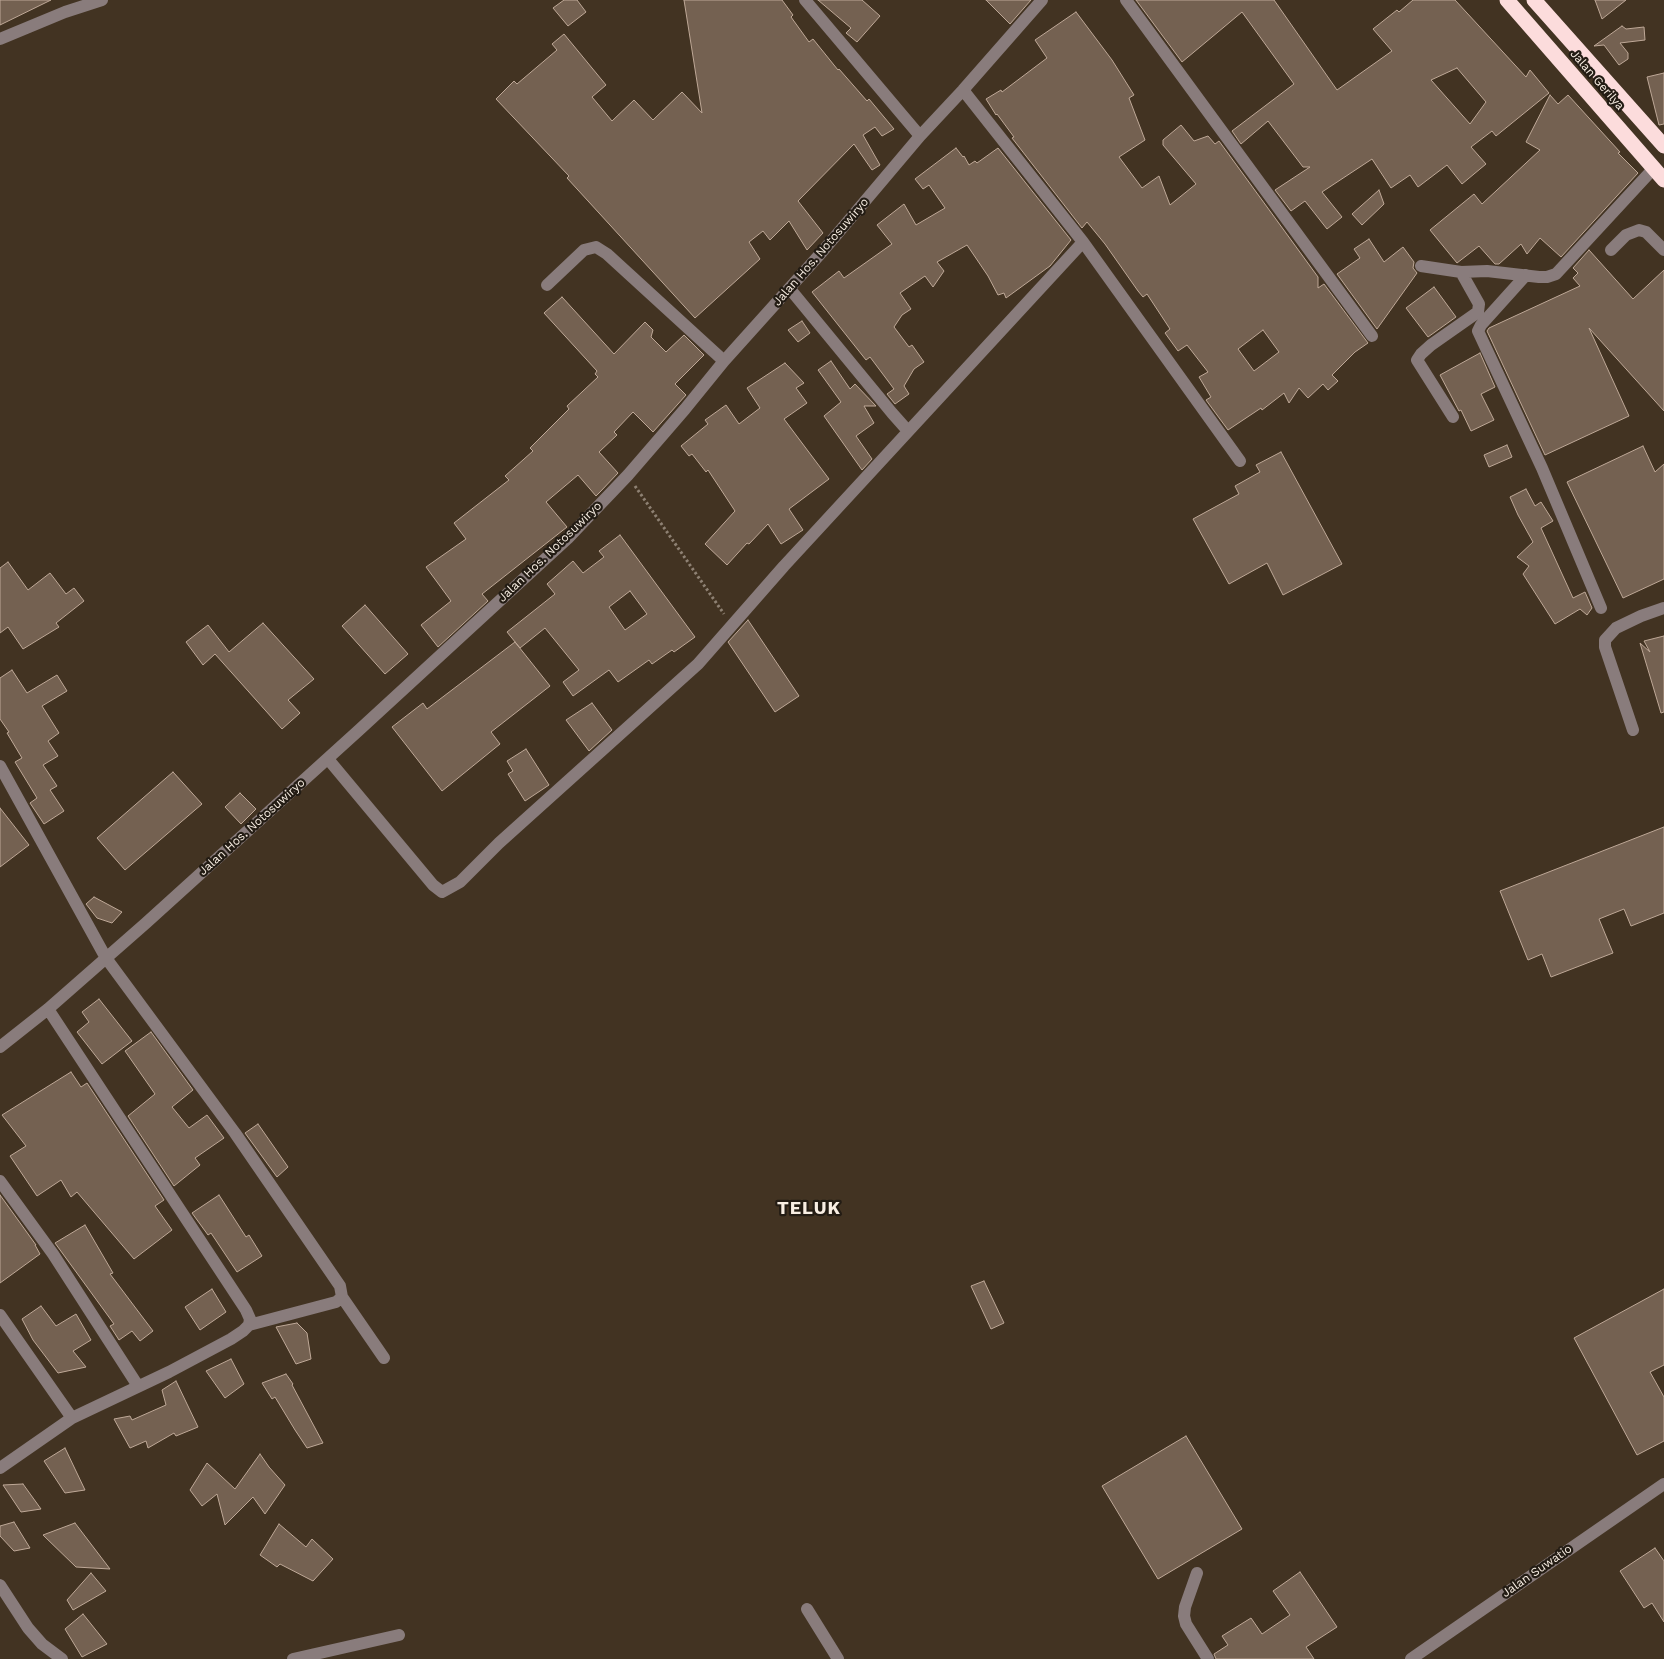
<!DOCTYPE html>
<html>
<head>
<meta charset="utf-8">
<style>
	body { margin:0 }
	canvas { display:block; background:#423322 }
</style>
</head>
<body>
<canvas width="1664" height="1659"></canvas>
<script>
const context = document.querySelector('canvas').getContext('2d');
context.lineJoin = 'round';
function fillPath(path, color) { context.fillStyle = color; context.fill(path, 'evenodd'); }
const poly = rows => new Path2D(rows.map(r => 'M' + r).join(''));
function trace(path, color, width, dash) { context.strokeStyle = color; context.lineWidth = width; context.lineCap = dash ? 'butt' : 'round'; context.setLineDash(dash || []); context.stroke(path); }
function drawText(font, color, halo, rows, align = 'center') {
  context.font = font + ' "Work Sans",sans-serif'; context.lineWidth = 4.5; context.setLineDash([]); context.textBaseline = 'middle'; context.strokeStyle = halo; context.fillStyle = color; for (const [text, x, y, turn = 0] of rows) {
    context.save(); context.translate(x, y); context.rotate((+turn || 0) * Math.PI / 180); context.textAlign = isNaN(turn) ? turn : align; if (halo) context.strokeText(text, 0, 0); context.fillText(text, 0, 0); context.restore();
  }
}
const building = poly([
	[0,0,51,0,0,25,0,0],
	[564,0,577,0,586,12,568,26,553,8,564,0],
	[684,0,782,0,793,15,791,17,809,42,813,39,838,70,839,69,867,101,869,99,894,129,882,136,875,127,863,135,880,165,872,170,854,144,798,201,823,233,807,250,789,221,770,240,763,231,749,242,760,259,695,318,567,178,569,176,496,99,514,81,517,84,557,50,552,44,564,34,606,85,592,97,612,121,634,100,653,120,682,92,702,113,684,0],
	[818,0,862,0,880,16,857,42,846,33,851,28,818,0],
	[986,0,1031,0,1010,24,986,0],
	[1136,0,1274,0,1337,90,1392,51,1373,29,1397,10,1399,12,1413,0,1455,0,1526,77,1530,70,1549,93,1496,136,1492,131,1471,147,1486,164,1462,184,1447,165,1418,187,1410,175,1391,188,1372,159,1322,192,1342,217,1327,229,1305,201,1291,211,1275,190,1310,167,1303,167,1268,121,1241,144,1232,131,1294,84,1242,12,1182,62,1136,0],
	[1457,68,1486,102,1470,124,1431,80,1457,68],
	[1595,0,1626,0,1602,19,1595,0],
	[1076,12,1112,60,1134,95,1129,98,1145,140,1119,157,1142,188,1159,176,1170,205,1196,184,1163,145,1163,140,1181,125,1194,141,1208,136,1215,144,1219,141,1318,277,1318,288,1324,284,1368,343,1355,352,1332,375,1338,381,1328,390,1323,384,1308,398,1299,388,1289,403,1284,393,1262,410,1261,408,1228,430,1206,400,1211,397,1199,377,1208,372,1187,345,1178,351,1165,333,1170,329,1147,294,1143,297,1138,291,1105,244,1087,222,1082,228,1012,138,1014,137,997,114,996,115,986,99,1001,90,1002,92,1047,58,1035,40,1076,12],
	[1263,330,1279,352,1254,371,1238,349,1263,330],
	[1622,26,1626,29,1644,27,1645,40,1620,43,1628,53,1628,59,1619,65,1604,45,1594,46,1622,26],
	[1664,73,1664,124,1659,125,1647,77,1664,73],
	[1550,95,1558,104,1568,95,1620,152,1618,153,1638,173,1561,257,1540,238,1527,254,1521,244,1499,264,1495,264,1479,246,1457,263,1430,230,1474,194,1482,204,1540,150,1526,142,1550,95],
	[956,148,963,157,964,156,969,165,975,161,977,163,998,148,1071,240,1050,266,1006,298,1004,293,998,295,988,276,967,245,937,262,944,271,933,287,925,276,900,293,911,309,902,315,894,327,909,347,912,345,924,362,914,369,904,386,909,394,895,404,887,394,894,389,870,357,866,360,812,292,839,271,844,278,892,244,877,225,904,204,916,225,945,208,929,185,923,189,915,179,956,148],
	[1379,190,1384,204,1362,225,1352,214,1379,190],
	[1369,239,1384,262,1403,247,1414,262,1413,268,1417,273,1377,329,1337,274,1360,258,1354,249,1369,239],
	[1589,250,1633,299,1664,270,1664,411,1589,328,1629,416,1545,455,1487,331,1489,328,1580,286,1573,278,1578,273,1573,268,1589,250],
	[1434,287,1456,317,1428,337,1406,308,1434,287],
	[562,297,614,354,645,322,653,330,651,337,666,352,684,335,704,355,675,384,686,395,653,432,633,412,614,432,617,435,599,452,618,473,600,492,596,496,578,475,546,502,567,527,482,594,488,601,438,647,421,625,451,601,426,567,466,539,454,523,509,480,505,476,533,451,530,448,569,409,567,406,598,377,595,374,597,371,544,313,562,297],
	[802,321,810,333,798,342,788,330,802,321],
	[1480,353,1495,387,1481,394,1494,420,1471,431,1461,410,1459,411,1440,375,1480,353],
	[831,361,850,389,855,384,876,406,864,406,874,423,856,436,872,459,862,470,824,416,841,402,818,370,831,361],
	[785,363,804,383,796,388,807,403,784,419,829,479,789,509,803,530,781,544,768,524,749,544,747,543,727,565,705,544,735,511,708,470,706,472,692,454,689,456,681,446,708,424,705,420,726,405,739,424,760,408,747,388,785,363],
	[1507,445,1512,457,1489,467,1484,455,1507,445],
	[1643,446,1655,472,1664,464,1664,579,1623,598,1567,482,1643,446],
	[1281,452,1342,564,1283,595,1267,563,1229,584,1193,519,1239,494,1235,486,1260,472,1256,465,1281,452],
	[1526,489,1535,506,1541,502,1553,521,1541,528,1573,598,1585,592,1592,608,1587,615,1580,609,1555,624,1523,574,1529,566,1517,557,1533,542,1518,515,1510,497,1526,489],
	[620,535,695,637,674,652,672,650,652,664,649,660,618,682,609,670,573,696,563,682,579,670,545,628,520,648,507,632,555,594,547,584,573,561,583,573,604,557,599,551,620,535],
	[630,591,647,614,625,630,609,607,630,591],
	[8,562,28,590,50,573,66,594,74,588,84,601,56,623,59,627,23,649,8,627,0,633,0,568,8,562],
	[365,605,408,654,385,674,342,626,365,605],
	[748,620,799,696,775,712,728,642,748,620],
	[263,623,314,679,288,700,300,713,282,729,215,654,203,665,186,642,208,625,229,652,263,623],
	[1664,636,1664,712,1661,713,1640,643,1650,652,1644,641,1664,636],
	[515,642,550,686,491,732,500,744,442,791,392,727,423,703,427,709,515,642],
	[12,670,27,693,57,675,67,691,42,706,59,733,48,741,58,756,43,765,57,786,50,790,64,811,44,824,30,803,37,798,15,762,22,758,7,733,9,732,0,719,0,678,12,670],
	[592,703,612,730,589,751,566,720,592,703],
	[526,749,549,785,525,801,508,774,513,771,507,761,526,749],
	[173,772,202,804,125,870,97,838,173,772],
	[240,793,256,809,241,824,225,807,240,793],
	[0,808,29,845,0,867,0,808],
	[1664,827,1664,913,1631,926,1624,909,1599,919,1613,953,1551,977,1542,954,1528,960,1500,891,1664,827],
	[94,897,122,912,112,923,97,918,86,904,94,897],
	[99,999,132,1041,102,1064,77,1032,89,1022,82,1012,99,999],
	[151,1032,193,1090,172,1107,189,1128,207,1115,224,1138,195,1158,200,1165,174,1186,128,1116,155,1094,125,1051,151,1032],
	[71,1072,81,1087,87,1083,164,1200,155,1206,172,1230,134,1259,77,1192,71,1197,61,1180,37,1196,10,1156,26,1146,2,1115,71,1072],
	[258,1124,288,1167,277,1177,245,1133,258,1124],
	[0,1195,36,1245,35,1245,40,1254,0,1283,0,1195],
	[219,1195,246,1237,249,1235,262,1256,237,1272,211,1233,208,1235,192,1213,219,1195],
	[85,1225,113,1273,110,1274,153,1331,140,1341,132,1331,119,1340,110,1326,114,1324,55,1243,85,1225],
	[984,1281,1004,1323,991,1329,971,1286,984,1281],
	[212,1289,226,1312,200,1330,185,1307,212,1289],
	[1664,1289,1664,1365,1650,1372,1664,1397,1664,1441,1637,1455,1574,1338,1664,1289],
	[41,1306,56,1326,76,1314,91,1340,73,1351,86,1367,58,1373,33,1340,22,1319,41,1306],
	[297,1323,307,1333,311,1359,296,1364,276,1327,297,1323],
	[231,1359,244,1384,225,1398,206,1371,231,1359],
	[286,1374,293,1384,292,1385,323,1443,307,1448,295,1430,275,1397,272,1399,262,1383,286,1374],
	[176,1381,198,1427,176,1436,174,1433,148,1448,146,1441,130,1448,114,1419,130,1416,132,1420,166,1405,162,1390,176,1381],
	[1186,1436,1242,1529,1158,1579,1102,1486,1186,1436],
	[65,1448,85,1490,65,1493,44,1461,65,1448],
	[260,1454,269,1467,285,1485,265,1514,253,1497,225,1525,217,1494,202,1506,190,1490,207,1463,235,1489,260,1454],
	[23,1484,41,1509,21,1512,3,1485,23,1484],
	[14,1522,30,1548,14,1551,0,1536,0,1526,14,1522],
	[75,1523,110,1569,76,1567,43,1535,75,1523],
	[279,1524,306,1547,312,1539,333,1559,313,1581,280,1564,277,1567,260,1555,279,1524],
	[1655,1548,1664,1561,1664,1622,1652,1603,1644,1608,1620,1571,1655,1548],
	[1300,1572,1337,1627,1306,1647,1314,1659,1216,1659,1214,1654,1228,1645,1222,1636,1251,1618,1262,1634,1290,1615,1273,1591,1300,1572],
	[91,1573,106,1591,73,1610,67,1600,91,1573],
	[83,1614,107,1644,82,1657,65,1629,83,1614]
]);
const path = poly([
	[635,486,724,614]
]);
const minor = poly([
	[805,0,920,136],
	[1126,0,1372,336],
	[0,39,65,12,102,0],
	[963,90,1083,242,1240,461],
	[1611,250,1626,235,1639,230,1646,232,1664,250],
	[1421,266,1461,272,1487,271,1539,277,1547,277,1556,274,1654,168],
	[1526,275,1481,325,1478,331,1542,468,1601,608],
	[547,285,584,250,596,247,607,254,724,361],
	[790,289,892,413,908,431],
	[1453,417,1417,360,1421,354,1431,345,1478,312,1479,304,1461,272],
	[1633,730,1605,647,1605,640,1616,628,1641,616,1664,608],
	[328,759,433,885,442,892,460,882,499,843,698,664,784,566,1083,242],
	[0,766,106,958,235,1133,340,1286,342,1297,336,1302,249,1325],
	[0,1047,48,1009,146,923,358,731,568,538,628,475,685,409,724,361,822,252,920,136,963,90,1042,0],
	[0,1181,53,1254,138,1386],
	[342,1297,384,1358],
	[0,1315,72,1418],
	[0,1468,72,1418,169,1372,231,1339,243,1331,249,1325,250,1319,246,1310,48,1009],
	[1197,1573,1185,1607,1184,1616,1186,1624,1208,1659],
	[0,1585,28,1628,42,1644,62,1659],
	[807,1609,838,1659],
	[293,1659,399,1635],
	[1411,1659,1664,1484]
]);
const highway = poly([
	[1507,0,1664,180],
	[1534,0,1664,146]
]);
const streetNames = [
	["Jalan Gerilya",1597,80,49],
	["Jalan Hos. Notosuwiryo",821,252,-49],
	["Jalan Hos. Notosuwiryo",550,552,-44],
	["Jalan Hos. Notosuwiryo",252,827,-42],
	["Jalan Suwatio",1537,1571,-35]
];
const districtNames = [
	["TELUK",809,1209]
];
fillPath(building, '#746151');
trace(building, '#bea897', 1);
trace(path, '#8e8173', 3, [2.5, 2.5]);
trace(minor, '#897c7c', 12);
trace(highway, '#fcdcdc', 15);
drawText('12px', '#f8eee3', '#231c14', streetNames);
context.letterSpacing = '1px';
drawText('bold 18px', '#f8eee3', '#231c14', districtNames);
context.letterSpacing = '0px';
</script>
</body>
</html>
